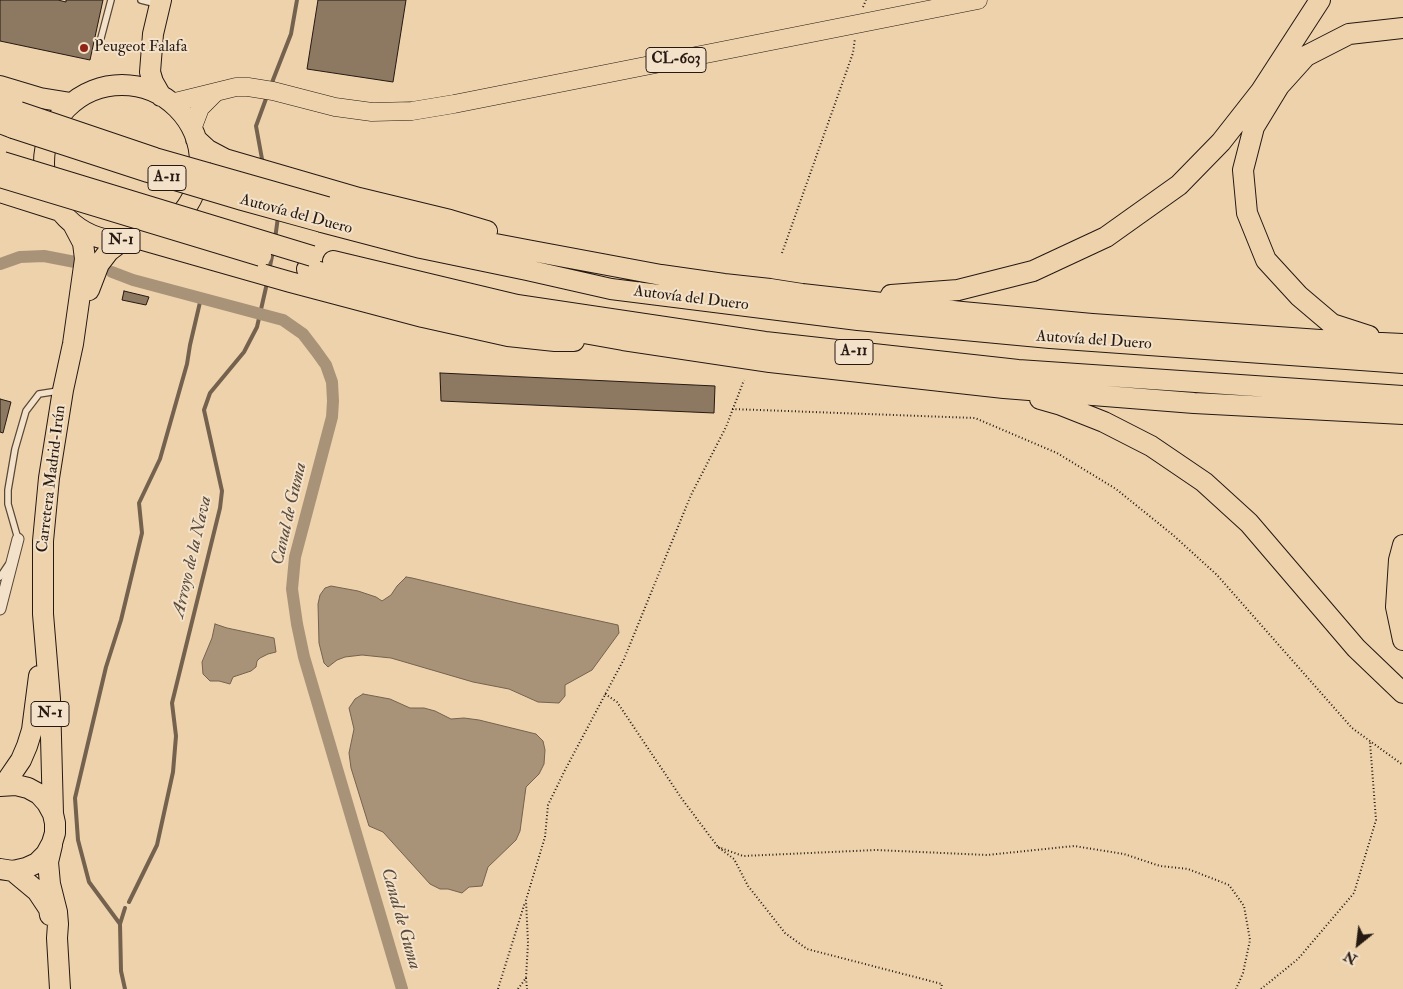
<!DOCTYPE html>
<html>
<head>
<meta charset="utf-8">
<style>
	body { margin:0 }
	#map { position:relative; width:1403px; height:989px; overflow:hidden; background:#edd2ac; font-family:"IM FELL Double Pica",serif }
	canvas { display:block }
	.north { position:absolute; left:1333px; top:919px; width:50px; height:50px; -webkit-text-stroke:4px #f3e2c9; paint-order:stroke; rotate:209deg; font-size:14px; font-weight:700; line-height:20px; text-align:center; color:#251912 }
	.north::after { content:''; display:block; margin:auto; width:18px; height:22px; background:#251912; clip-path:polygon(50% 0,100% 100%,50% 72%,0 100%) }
</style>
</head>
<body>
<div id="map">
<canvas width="1403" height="989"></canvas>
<div class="north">N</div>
</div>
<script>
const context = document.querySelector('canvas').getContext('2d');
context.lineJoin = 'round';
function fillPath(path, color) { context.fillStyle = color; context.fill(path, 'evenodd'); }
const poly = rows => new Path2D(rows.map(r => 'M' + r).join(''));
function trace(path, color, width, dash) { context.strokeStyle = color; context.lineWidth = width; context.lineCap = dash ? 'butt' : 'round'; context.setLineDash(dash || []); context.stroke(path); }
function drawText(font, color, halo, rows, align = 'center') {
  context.font = font + ' "IM FELL Double Pica",serif'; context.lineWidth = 4; context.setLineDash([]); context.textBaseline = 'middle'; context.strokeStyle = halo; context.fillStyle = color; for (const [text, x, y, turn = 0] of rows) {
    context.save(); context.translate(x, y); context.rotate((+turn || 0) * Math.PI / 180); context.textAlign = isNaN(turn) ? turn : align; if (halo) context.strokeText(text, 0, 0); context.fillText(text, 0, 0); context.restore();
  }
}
const water = poly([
	[406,577,412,578,517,603,618,625,619,633,592,670,565,685,565,696,559,703,538,702,509,689,473,682,391,658,362,655,345,657,337,660,328,667,324,663,319,643,318,604,320,595,325,588,331,586,358,591,376,597,382,601,391,595,397,586,406,577],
	[215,624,227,628,274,638,276,652,268,654,260,658,257,661,256,667,251,671,233,677,230,684,219,681,210,681,203,674,202,662,212,638,215,624],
	[363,694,390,699,410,708,424,708,435,711,451,719,464,718,479,720,536,734,543,741,545,750,544,764,539,774,526,787,520,831,516,840,488,867,482,886,469,887,462,893,448,889,440,889,430,884,383,832,369,826,351,768,349,753,354,729,349,708,355,699,363,694]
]);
const stream = poly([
	[271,85,291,34,297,0],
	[264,163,262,159,256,126,267,96],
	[275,239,278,217],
	[269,271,273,251],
	[129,902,157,845,173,772,176,736,172,703,220,508,222,491,204,410,210,393,244,352,257,327,267,283],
	[120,924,89,882,78,840,75,798,106,667,121,620,142,533,139,503,160,459,187,364,190,345,201,298],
	[125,989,121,971,120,924,125,908]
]);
const canal = poly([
	[0,264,20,257,44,256,75,262],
	[112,272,133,280,283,320,303,334,316,351,326,365,332,382,333,401,332,417,295,557,292,589,297,624,304,657,402,989]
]);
const building = poly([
	[0,0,58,0,66,2,66,0,103,0,90,60,0,41,0,0],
	[318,0,406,0,393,82,307,69,318,0],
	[124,291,149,297,146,305,122,300,124,291],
	[440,373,715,386,714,413,441,401,440,373],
	[0,399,11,402,3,433,0,432,0,399]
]);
const path = poly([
	[863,7,866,0],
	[782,253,853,53,855,38],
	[732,409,975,418,1057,453,1116,489,1173,535,1217,575,1352,728,1403,765],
	[605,694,617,702,682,799,718,847,734,859,748,886,785,933,807,949,942,984,941,989],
	[718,847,743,856,876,850,987,855,1074,846,1124,854,1160,866,1188,869,1229,885,1244,906,1250,940,1243,973,1236,989],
	[526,978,527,989],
	[498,989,525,902],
	[518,989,526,978,528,943,526,900,545,837,548,805,565,770,624,659,691,495,726,427,744,380],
	[1261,989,1298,959,1354,893,1376,820,1370,742]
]);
const lane = poly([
	[141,0,157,4],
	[101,38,111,0],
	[18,539,8,504,8,490,15,449,26,411,39,394,58,391],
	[0,577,8,565]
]);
const street = poly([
	[0,609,18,539]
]);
const primary = poly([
	[171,103,236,87,248,87,273,91,335,107,372,112,412,111,454,104,978,0],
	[192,129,200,108,216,92]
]);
const highway = poly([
	[161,0,153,34,150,72,153,82,161,96],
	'44 163a78 78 0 1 1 156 0a78 78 0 1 1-156 0Z',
	[0,86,40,98,71,103],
	[0,105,19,112],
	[0,123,13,128],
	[196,139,208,150,225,159,359,198,450,220,487,231],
	[0,192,60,211],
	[327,207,422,230,527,250,661,275,724,284,770,289,802,294,962,312,1092,324,1320,340,1403,344],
	[322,222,421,248,527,270,611,289,858,320,1050,338,1403,363],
	[139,239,290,282,423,317,508,336,555,341,574,341],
	[333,261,517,305,765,342,1018,370,1403,396],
	[307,269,522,322,623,340,770,362,1004,388,1194,403,1403,414],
	[89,290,99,264,109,251,122,241],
	[891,295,958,290,1033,271,1106,237,1179,185,1221,142,1261,91,1320,0],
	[1369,336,1332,324,1299,296,1266,260,1247,213,1243,170,1254,127,1279,86,1306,56,1349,34,1403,28],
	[1040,399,1061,405,1104,422,1151,446,1204,482,1249,523,1356,648,1403,693],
	[1403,545,1399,560,1396,607,1403,640],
	[4,785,21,760,27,746,32,730,39,676],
	[0,786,16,785,28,788,39,794,47,803,53,814,55,823,55,833,52,843,46,854,37,863,26,868,13,871,0,869],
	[53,814,50,699,43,614,43,541,49,478,63,390,73,344,85,259,83,243,73,224],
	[52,845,48,862,50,884,57,912,58,924,57,938,60,989],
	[13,871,37,891,49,909,50,915]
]);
const highwayBridge = poly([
	[19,112,155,158,327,207],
	[13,128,148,172,242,200,322,222],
	[3,162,312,256],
	[0,177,261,256]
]);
const markers = [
	[84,48,5,"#8f2418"]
];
const shields = [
	[676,60,60],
	[167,178,38],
	[121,241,38],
	[854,352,38],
	[50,714,38]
];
const shieldNames = [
	["CL-603",676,60],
	["A-11",167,178],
	["N-1",121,241],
	["A-11",854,352],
	["N-1",50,714]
];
const poiNames = [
	["Peugeot Falafa",94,48]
];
const streetNames = [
	["Autovía del Duero",296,215,15],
	["Autovía del Duero",691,299,7],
	["Autovía del Duero",1094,341,4],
	["Carretera Madrid-Irún",52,479,-83]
];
const waterNames = [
	["Canal de Guma",290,514,-77],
	["Arroyo de la Nava",193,557,-77],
	["Canal de Guma",400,919,74]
];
fillPath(water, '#a99378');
trace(water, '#74624f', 1);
trace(stream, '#74624f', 4);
trace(canal, '#a99378', 12);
fillPath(building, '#8d7962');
trace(building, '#251912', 1);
trace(lane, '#574738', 8);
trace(street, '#574738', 13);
trace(primary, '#251912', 19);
trace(highway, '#251912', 22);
trace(path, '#251912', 2, [1, 2.5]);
trace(lane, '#f3e2c9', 5.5);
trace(street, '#f3e2c9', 11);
trace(primary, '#edd2ac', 18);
trace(highway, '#edd2ac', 20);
trace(highwayBridge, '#251912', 22, []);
trace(highwayBridge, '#edd2ac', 20);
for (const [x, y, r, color] of markers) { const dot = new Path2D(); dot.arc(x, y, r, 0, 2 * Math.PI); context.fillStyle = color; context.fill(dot); trace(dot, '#f3e2c9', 2); }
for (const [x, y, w] of shields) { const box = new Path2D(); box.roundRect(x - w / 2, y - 12.5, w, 25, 4); context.fillStyle = '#f3e2c9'; context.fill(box); trace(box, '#251912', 1); }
drawText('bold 15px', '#251912', null, shieldNames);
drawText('16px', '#251912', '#f3e2c9', poiNames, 'left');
drawText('16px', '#251912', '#f3e2c9', streetNames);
drawText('italic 18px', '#5a4a3b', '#f3e2c9', waterNames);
</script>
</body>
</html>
